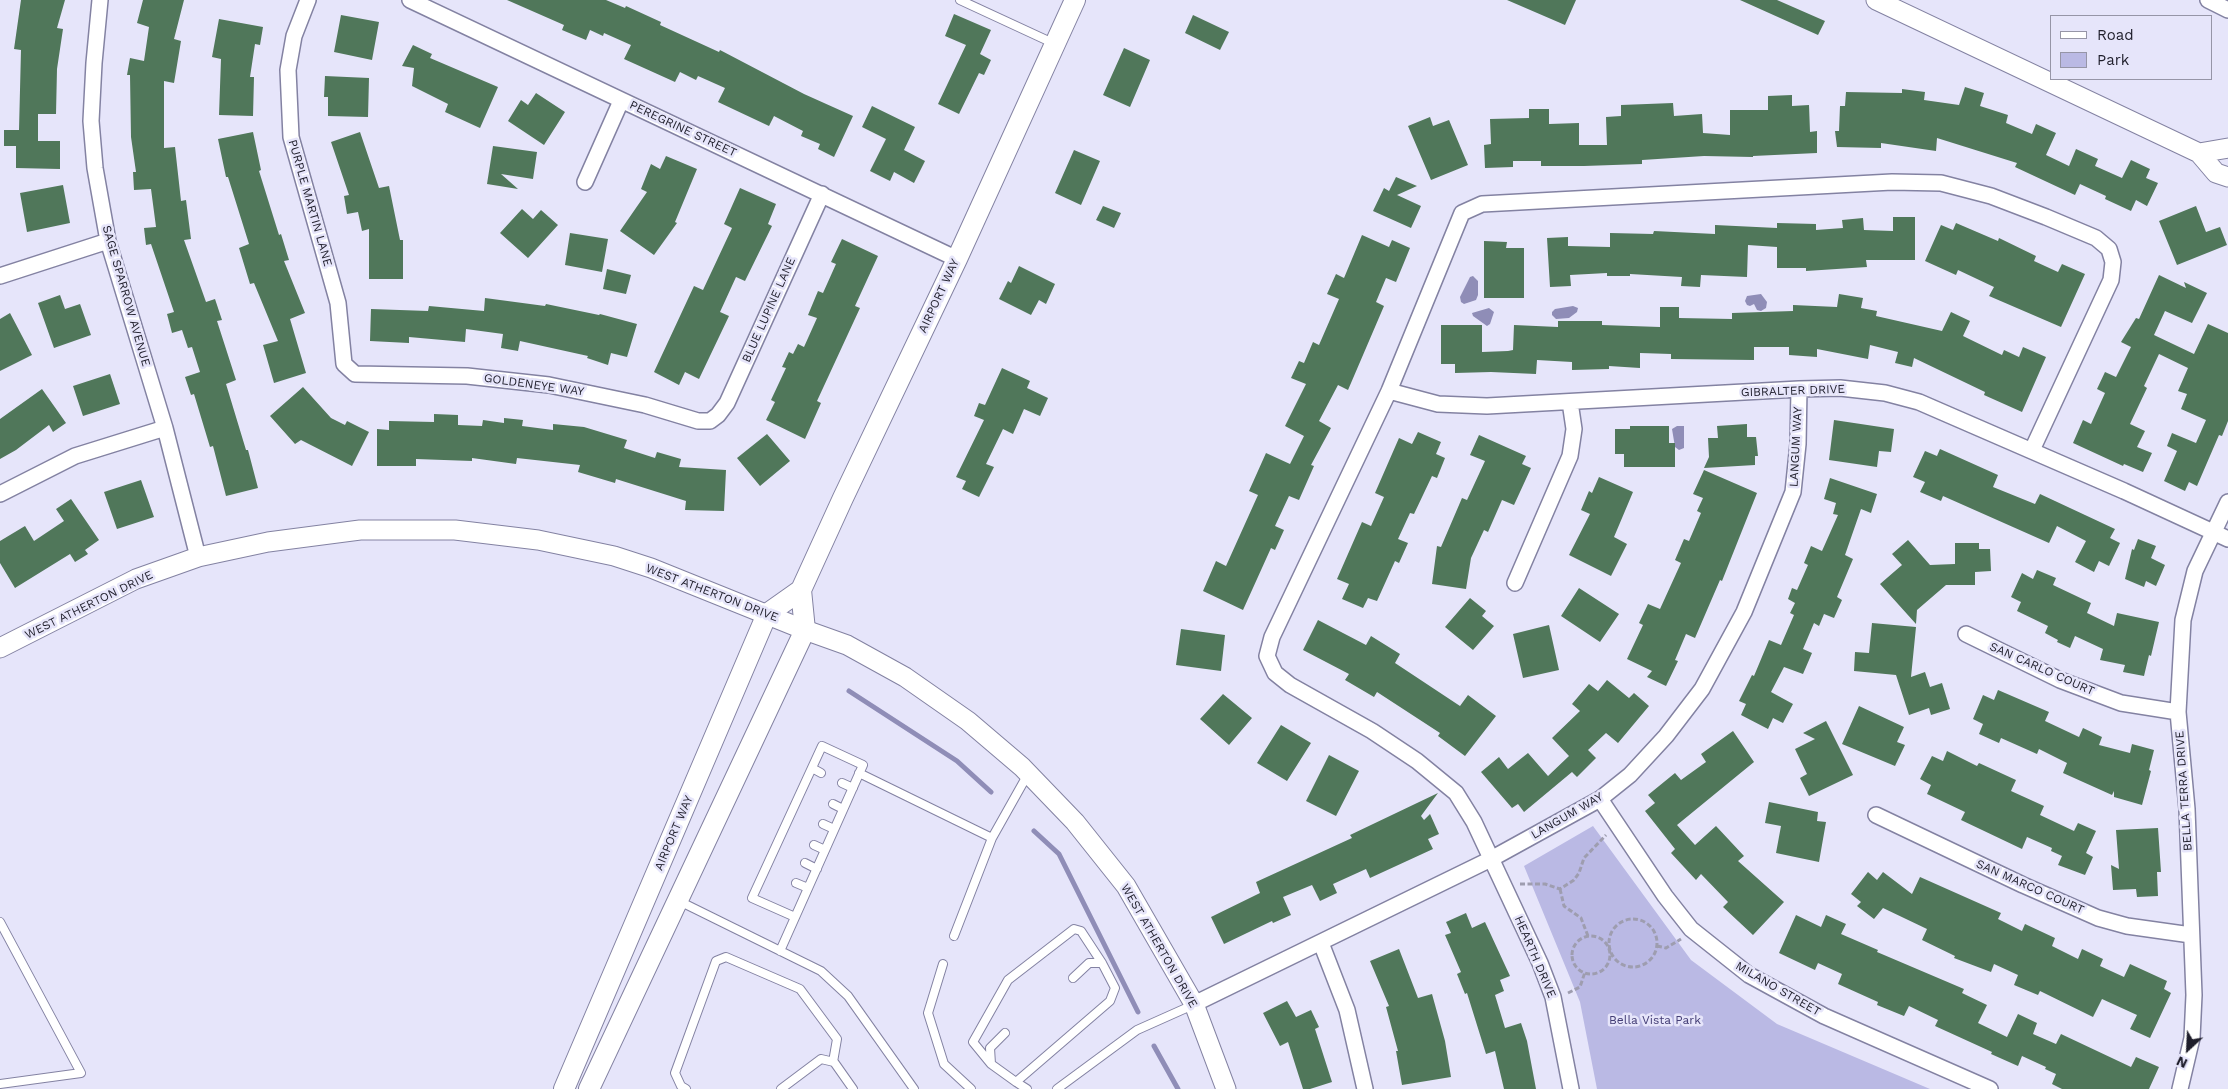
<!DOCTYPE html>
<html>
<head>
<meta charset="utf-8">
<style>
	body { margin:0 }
	#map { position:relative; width:2228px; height:1089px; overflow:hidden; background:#e6e5fa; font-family:"Work Sans",sans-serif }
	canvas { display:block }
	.legend { position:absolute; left:2050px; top:15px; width:162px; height:65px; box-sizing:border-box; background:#e6e5fa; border:1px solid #9695a7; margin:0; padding:6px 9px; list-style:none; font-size:15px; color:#1f1e2b }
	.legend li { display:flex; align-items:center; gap:10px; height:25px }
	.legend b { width:25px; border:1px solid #9695a7 }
	.north { position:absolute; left:2163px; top:1024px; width:50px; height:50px; -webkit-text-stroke:4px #e6e5fa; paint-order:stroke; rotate:205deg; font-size:14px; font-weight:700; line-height:20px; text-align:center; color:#1f1e2b }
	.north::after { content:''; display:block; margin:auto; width:18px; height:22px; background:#1f1e2b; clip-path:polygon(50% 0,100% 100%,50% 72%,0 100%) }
</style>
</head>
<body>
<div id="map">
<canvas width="2228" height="1089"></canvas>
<ul class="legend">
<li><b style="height:6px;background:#fff"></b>Road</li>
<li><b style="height:14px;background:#bab9e4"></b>Park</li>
</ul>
<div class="north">N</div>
</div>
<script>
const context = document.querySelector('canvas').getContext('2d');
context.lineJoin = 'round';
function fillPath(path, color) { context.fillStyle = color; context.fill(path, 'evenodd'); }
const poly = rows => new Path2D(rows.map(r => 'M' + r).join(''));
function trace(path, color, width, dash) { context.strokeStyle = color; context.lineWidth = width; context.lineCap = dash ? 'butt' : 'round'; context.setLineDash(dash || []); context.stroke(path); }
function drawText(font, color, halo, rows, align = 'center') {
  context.font = font + ' "Work Sans",sans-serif'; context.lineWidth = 5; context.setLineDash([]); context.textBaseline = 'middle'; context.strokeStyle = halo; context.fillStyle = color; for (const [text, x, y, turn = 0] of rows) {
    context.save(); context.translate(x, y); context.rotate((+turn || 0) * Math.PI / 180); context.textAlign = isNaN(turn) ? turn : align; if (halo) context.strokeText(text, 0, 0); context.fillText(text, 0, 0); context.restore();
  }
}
const green = poly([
	[1593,826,1691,960,1777,1024,1930,1089,1597,1089,1580,1002,1524,866]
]);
const water = poly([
	[1473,276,1478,281,1478,295,1476,300,1464,304,1461,302,1460,297,1470,277],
	[1761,294,1767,302,1766,308,1761,311,1757,310,1754,304,1750,306,1747,305,1745,301,1747,296],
	[1573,306,1578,308,1577,312,1569,318,1556,319,1552,315,1552,312,1555,309],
	[1489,308,1494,312,1490,324,1487,326,1473,316,1472,313],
	[1677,426,1684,426,1684,448,1679,450,1675,447,1672,429]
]);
const stream = poly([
	[849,691,957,761,991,792],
	[1034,831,1059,854,1138,1012],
	[1154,1046,1178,1089]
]);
const building = poly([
	[21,0,65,0,57,28,63,29,57,69,56,114,38,114,38,141,60,141,60,169,16,168,16,146,4,146,4,130,19,130,21,50,14,49],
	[143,0,184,0,174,39,181,41,174,83,164,81,164,148,175,147,181,201,186,200,191,239,184,240,206,302,215,299,222,320,217,321,236,380,226,384,246,450,248,450,258,488,226,496,213,446,210,447,194,394,191,395,185,377,200,372,192,347,188,348,182,330,172,333,167,314,174,312,151,244,146,245,144,228,156,227,151,189,134,190,133,172,136,172,131,137,130,75,127,75,130,58,144,61,149,27,137,23],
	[507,0,606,0,625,8,626,6,661,22,660,25,719,52,720,50,804,94,853,116,834,157,818,149,820,144,801,136,803,131,774,116,769,126,718,102,725,88,698,76,696,80,680,72,675,82,624,59,631,45,604,33,603,36,590,30,586,40,562,30,564,25],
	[1507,0,1576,0,1565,25],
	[1740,0,1777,0,1825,21,1818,35],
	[954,14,991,30,980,54,991,60,984,75,979,73,959,114,938,104,966,45,945,36],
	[341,15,379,22,372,60,334,52],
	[1193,15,1229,32,1220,50,1185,33],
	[219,19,263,27,260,45,255,44,250,77,254,77,253,116,219,115,221,59,212,57],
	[413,45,432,54,430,58,498,87,480,128,445,112,448,104,412,86,414,68,402,66],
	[1124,48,1150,60,1130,107,1103,95],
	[325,76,369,78,368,117,328,116,328,97,324,97],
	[1965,87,1984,93,1980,106,2008,115,2006,123,2032,134,2036,124,2056,133,2046,155,2069,166,2076,149,2098,159,2095,166,2122,178,2131,160,2150,169,2146,178,2158,183,2147,206,2136,200,2131,211,2105,199,2106,196,2080,184,2075,195,2015,167,2017,163,1937,138,1936,151,1881,143,1881,148,1837,147,1835,131,1839,131,1840,106,1845,106,1846,92,1902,93,1902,89,1925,92,1924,100,1959,105],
	[536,93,565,112,544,145,508,121,521,100,528,105],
	[1792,95,1792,106,1809,105,1810,132,1817,131,1817,153,1753,156,1753,157,1704,156,1642,160,1642,164,1584,166,1541,166,1541,161,1513,161,1513,167,1485,168,1484,145,1491,144,1490,119,1529,118,1529,109,1549,109,1549,124,1579,123,1579,145,1607,145,1606,117,1621,116,1621,105,1673,103,1674,116,1702,114,1703,133,1730,135,1730,110,1768,110,1768,96],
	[872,106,915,127,904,150,925,161,914,183,894,172,890,181,870,171,886,139,862,127],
	[1430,117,1433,126,1449,120,1468,165,1431,180,1408,126],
	[253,132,261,170,259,171,279,235,281,234,289,260,284,261,305,313,290,319,306,373,274,383,263,345,278,341,254,283,250,284,239,248,249,244,228,177,226,177,218,139],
	[360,132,379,188,389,186,400,240,403,240,403,279,369,279,369,229,362,231,358,212,347,214,344,196,349,195,331,142],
	[493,146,537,152,533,179,501,174,518,189,487,184],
	[1074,150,1100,161,1081,205,1055,193],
	[666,156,697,169,675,222,677,223,654,255,620,231,647,192,641,189,651,164,660,169],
	[1396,177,1417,186,1397,195,1421,206,1411,228,1373,211,1384,188,1389,191],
	[63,185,70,223,27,232,20,193],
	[740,188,776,204,768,224,772,226,745,281,736,277,731,288,720,312,729,316,699,379,685,372,679,385,654,372,694,286,703,290,732,228,724,224],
	[1103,206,1121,213,1114,228,1096,220],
	[2196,206,2206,232,2220,227,2227,245,2177,265,2159,221],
	[522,209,533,219,541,210,558,225,528,258,500,233],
	[1893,217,1915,217,1915,260,1866,260,1867,267,1806,271,1806,268,1777,268,1777,247,1748,245,1747,277,1701,275,1700,287,1681,286,1682,277,1630,274,1630,276,1607,276,1607,273,1570,275,1571,286,1550,287,1547,238,1568,237,1568,246,1610,247,1610,233,1653,234,1654,231,1715,234,1715,225,1777,228,1777,223,1816,224,1816,230,1843,228,1842,220,1863,218,1864,230,1893,231],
	[1956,223,1998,241,1999,238,2036,256,2034,261,2058,272,2062,264,2085,274,2061,327,1989,296,1994,287,1958,270,1956,275,1925,261,1941,225,1953,230],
	[570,233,608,239,602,272,565,265],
	[1362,235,1389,247,1392,240,1410,248,1396,282,1386,278,1376,302,1384,306,1348,390,1338,385,1319,421,1331,428,1311,465,1314,466,1299,500,1289,496,1275,526,1284,530,1275,550,1271,548,1243,610,1203,591,1216,561,1226,566,1258,495,1249,491,1266,453,1290,464,1304,436,1285,426,1306,384,1291,378,1299,361,1304,363,1313,342,1319,345,1339,299,1327,294,1336,274,1344,278],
	[842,239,878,256,855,306,860,308,817,401,821,403,805,439,766,420,775,402,771,400,786,368,782,367,789,352,793,354,798,344,804,347,817,318,808,315,818,291,823,293,836,264,831,262],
	[1484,241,1507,242,1506,248,1524,248,1524,298,1484,298],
	[1019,266,1055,284,1046,304,1039,300,1031,315,999,299,1008,281,1011,283],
	[607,269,631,275,626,294,603,289],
	[2159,275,2186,288,2184,282,2207,293,2192,323,2165,311,2154,335,2194,354,2208,324,2228,333,2228,421,2222,436,2219,435,2197,486,2189,482,2185,491,2164,481,2177,451,2167,446,2172,433,2196,443,2206,420,2181,409,2187,394,2178,391,2188,368,2159,354,2144,386,2147,388,2130,424,2145,431,2137,447,2152,453,2143,472,2124,464,2123,466,2073,443,2083,420,2091,424,2105,393,2097,389,2105,372,2116,377,2131,347,2121,342,2136,318,2139,319],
	[1839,294,1863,298,1861,308,1877,311,1876,316,1942,331,1951,312,1970,321,1963,336,2002,355,2004,350,2019,357,2023,347,2046,357,2022,412,1984,395,1985,392,1914,358,1912,367,1895,363,1898,352,1870,345,1868,359,1817,349,1817,357,1789,355,1789,347,1754,347,1754,360,1671,359,1671,354,1640,353,1640,368,1609,366,1609,369,1572,370,1572,362,1537,360,1536,374,1491,372,1455,373,1455,364,1441,364,1441,325,1482,325,1482,352,1508,351,1513,350,1514,325,1558,327,1558,321,1602,321,1602,325,1660,327,1660,307,1679,307,1679,318,1732,319,1732,313,1793,311,1793,305,1837,307],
	[60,295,65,309,80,304,91,335,54,348,38,303],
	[485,298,545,306,546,304,599,315,600,314,637,324,627,357,611,353,608,365,587,358,588,356,520,341,518,351,501,348,503,334,466,329,465,342,409,337,409,343,370,341,371,309,428,311,429,306,484,311],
	[10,313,32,355,0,371,0,319],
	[1002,368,1030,381,1027,388,1048,398,1040,416,1024,409,1013,434,1003,429,986,464,994,467,979,497,962,489,966,481,956,477,984,420,974,416,979,403,985,405],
	[110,374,120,404,83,416,73,386],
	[303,387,331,418,345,425,347,421,369,432,352,466,301,440,295,444,270,416],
	[42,389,66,423,53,432,49,425,16,450,0,459,0,419],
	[434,414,458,415,458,425,482,426,483,420,504,423,504,418,523,420,522,426,553,430,553,424,584,427,627,440,624,448,655,458,657,452,681,459,679,467,726,470,724,511,685,510,686,501,616,479,615,483,578,472,580,465,517,458,516,464,472,458,472,461,416,459,416,466,377,466,377,429,389,430,389,421,434,422],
	[1834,420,1894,429,1891,452,1879,451,1877,467,1829,460],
	[1747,424,1747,437,1756,437,1758,456,1755,456,1755,465,1704,468,1709,457,1708,438,1718,438,1717,426],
	[1630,426,1669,426,1669,443,1675,443,1675,467,1624,467,1624,454,1615,454,1615,429,1630,429],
	[1418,432,1441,442,1436,454,1445,458,1437,478,1432,476,1414,514,1410,513,1398,539,1408,543,1399,563,1395,561,1377,601,1368,598,1363,608,1342,599,1349,584,1337,579,1362,522,1371,526,1384,497,1375,493,1399,438,1412,444],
	[767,434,790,461,760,486,737,458],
	[1479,435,1526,456,1522,464,1531,468,1514,505,1502,500,1488,532,1484,530,1471,558,1466,589,1432,584,1437,546,1441,547,1462,498,1467,500,1485,461,1470,455],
	[1940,449,1998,475,1993,487,2035,504,2040,494,2115,529,2110,538,2120,543,2109,566,2099,561,2094,572,2075,562,2086,541,2057,526,2049,543,1943,496,1941,501,1920,492,1925,482,1913,477,1925,451,1937,456],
	[1704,470,1757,493,1722,581,1720,580,1695,638,1686,634,1675,660,1678,661,1666,686,1647,677,1652,671,1627,659,1643,625,1639,623,1648,604,1660,609,1681,563,1675,560,1684,539,1689,541,1701,513,1697,511,1703,498,1693,494],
	[1599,477,1633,492,1614,537,1627,544,1611,576,1569,555,1590,514,1581,510,1589,491,1592,493],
	[1830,478,1877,494,1871,513,1861,509,1845,555,1853,559,1837,597,1842,600,1834,618,1824,614,1819,626,1814,623,1803,649,1812,653,1803,674,1784,667,1771,692,1793,704,1783,723,1773,718,1768,729,1741,715,1746,704,1739,701,1752,675,1754,676,1769,640,1781,645,1794,615,1790,613,1795,603,1788,599,1792,588,1797,590,1808,565,1804,563,1811,546,1822,551,1838,515,1833,514,1836,503,1824,499],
	[141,480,154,517,117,529,104,492],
	[71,499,99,540,85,550,88,554,75,562,70,554,15,588,0,563,0,541,25,526,34,541,64,521,56,509],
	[2138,539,2156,546,2151,558,2165,565,2156,586,2146,581,2144,587,2125,579,2132,549,2134,550],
	[1908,540,1930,565,1955,564,1955,543,1979,543,1979,549,1990,549,1991,571,1975,572,1975,585,1946,585,1917,610,1916,624,1880,584,1902,565,1892,554],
	[2037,570,2056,578,2053,585,2091,603,2087,613,2114,626,2117,613,2159,622,2151,656,2149,655,2144,676,2123,672,2125,665,2100,660,2103,649,2075,636,2070,648,2057,642,2058,640,2045,633,2048,626,2017,611,2021,602,2011,597,2022,573,2033,579],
	[1579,588,1619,614,1600,642,1561,616],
	[1470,598,1486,611,1482,616,1494,626,1473,650,1445,627],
	[1318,620,1366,645,1371,636,1400,654,1395,663,1460,706,1468,695,1496,716,1465,756,1438,736,1440,733,1377,692,1374,697,1345,680,1349,674,1303,650],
	[1872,623,1916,627,1911,677,1925,672,1930,687,1942,683,1950,709,1931,715,1929,708,1909,715,1896,675,1854,671,1855,652,1869,653],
	[1549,625,1559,670,1523,678,1513,634],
	[1181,629,1225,635,1221,671,1176,665],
	[1607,680,1629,698,1634,693,1649,706,1618,743,1606,733,1588,750,1596,758,1577,777,1572,772,1524,812,1518,804,1512,808,1481,772,1499,757,1508,769,1528,753,1548,776,1569,756,1552,738,1580,711,1572,704,1589,684,1598,691],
	[1998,690,2049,712,2045,721,2079,737,2083,728,2102,737,2099,745,2130,753,2132,744,2154,750,2149,770,2151,771,2142,805,2114,797,2114,791,2112,795,2063,773,2067,763,2039,749,2037,754,2001,738,1999,743,1979,734,1983,724,1973,719,1983,695,1994,700],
	[1223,694,1252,718,1229,745,1200,719],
	[1859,706,1904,727,1897,742,1905,745,1895,766,1842,744],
	[1826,721,1853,775,1809,796,1800,778,1807,774,1795,749,1815,739,1803,733],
	[1281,725,1311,743,1287,781,1257,763],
	[1733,731,1754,762,1677,825,1695,845,1716,826,1744,856,1738,861,1784,902,1753,935,1723,907,1728,902,1701,874,1696,880,1671,853,1675,849,1645,811,1655,803,1648,795,1675,773,1681,780,1706,762,1701,754],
	[1947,751,1977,766,1979,763,2016,780,2011,791,2044,806,2040,815,2074,831,2078,823,2096,831,2086,853,2093,857,2085,875,2058,865,2062,856,2051,851,2052,848,2027,837,2022,849,1961,820,1965,812,1927,794,1931,785,1920,779,1932,756,1943,761],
	[1329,755,1359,771,1336,816,1306,801],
	[1438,793,1421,816,1424,820,1430,814,1439,834,1428,839,1433,849,1370,878,1366,869,1333,884,1337,893,1320,901,1312,885,1283,897,1291,915,1273,923,1272,921,1224,944,1211,917,1260,893,1256,882,1352,838,1350,835],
	[1769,802,1818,812,1817,821,1826,822,1819,862,1776,853,1781,826,1765,823],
	[2158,828,2161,872,2157,872,2158,896,2137,897,2136,889,2113,890,2111,865,2119,869,2116,830],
	[1868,872,1877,880,1883,872,1912,894,1920,877,2001,913,1998,919,2022,931,2025,924,2055,938,2052,946,2078,959,2082,949,2103,959,2100,966,2124,977,2130,964,2167,981,2164,989,2171,993,2150,1038,2130,1029,2137,1015,2102,999,2093,1017,2040,991,2038,995,2014,985,2018,975,1994,964,1991,972,1954,958,1955,956,1922,940,1927,929,1883,908,1874,919,1857,906,1861,902,1851,894],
	[1466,913,1472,928,1485,922,1510,976,1500,980,1504,991,1495,995,1505,1028,1521,1023,1527,1041,1536,1089,1504,1089,1495,1051,1486,1054,1467,993,1465,994,1457,974,1461,972,1445,935,1451,933,1446,922],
	[1796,915,1821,927,1826,915,1846,924,1841,934,1878,950,1877,952,1964,989,1962,993,1987,1005,1978,1023,2007,1037,2018,1014,2037,1023,2033,1034,2056,1044,2061,1034,2131,1067,2136,1057,2159,1067,2149,1089,2062,1089,2052,1084,2056,1074,2045,1069,2046,1067,2022,1056,2018,1066,1991,1054,1992,1052,1935,1026,1938,1020,1909,1006,1904,1016,1877,1005,1878,1002,1838,984,1842,974,1818,963,1815,970,1779,953],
	[1399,949,1418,998,1432,994,1445,1041,1451,1077,1402,1085,1396,1051,1398,1051,1386,1007,1389,1006,1370,961],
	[1287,1001,1296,1017,1311,1010,1319,1027,1315,1029,1332,1082,1310,1089,1303,1089,1288,1042,1280,1046,1263,1013]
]);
const path = poly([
	[1520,884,1545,884,1560,889,1574,880,1579,873,1584,858,1606,835],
	[1560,889,1564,906,1581,918,1588,936],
	'1609 943a24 24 0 1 1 48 0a24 24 0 1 1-48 0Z',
	'1572 955a19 19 0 1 1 38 0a19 19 0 1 1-38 0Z',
	[1657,946,1666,948,1681,939],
	[1568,993,1580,987,1585,972]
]);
const service = poly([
	[960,0,1055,44],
	[812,768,821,773],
	[859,773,992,838],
	[842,783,853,788],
	[833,804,843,809],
	[823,824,834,829],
	[814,845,825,850],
	[805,863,817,869],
	[796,883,808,888],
	[679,901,821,971,848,996,914,1089],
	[0,922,81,1073,0,1084],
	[954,936,992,838,1028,774],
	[780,951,863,765,822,746,752,898,795,917],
	[943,964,928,1013,944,1064,971,1089],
	[1005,1033,990,1048,991,1064,1016,1082],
	[991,1064,973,1042,1008,980,1074,929,1081,931,1102,963],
	[686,1089,681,1086,675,1073,716,961,726,957,800,989,837,1039,833,1062],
	[781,1089,821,1059,834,1062,853,1089],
	[1027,1089,1016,1082,1110,1001,1115,988,1102,963,1089,963,1073,978],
	[1057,1089,1137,1030,1193,1005]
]);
const minor = poly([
	[100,0,94,63,91,121,95,168,108,241,165,428,198,557],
	[308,0,294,36,288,70,291,137,338,303,344,364,355,374,467,376,549,385,645,405,698,421,710,421,718,415,727,403,822,194],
	[410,0,957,259],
	[2208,0,2228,10],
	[585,182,621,101],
	[0,276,108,241],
	[1389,391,1438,404,1487,406,1799,389,1840,388,1885,393,1919,402,2124,491,2228,539],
	[0,494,75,456,165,428],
	[1515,583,1570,456,1574,429,1570,402],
	[1966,634,2060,680,2121,703,2178,712],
	[1600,799,1665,896,1691,929,1749,975,1824,1016,1990,1089],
	[1876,815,2023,885,2098,918,2127,926,2191,935],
	[1321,943,1347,1010,1365,1089],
	[1194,1004,1491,859,1600,799,1630,775,1666,736,1702,689,1744,612,1793,492,1798,444,1799,389],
	[1571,1089,1553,997,1540,963,1474,822,1456,793,1417,761,1372,731,1290,685,1275,673,1267,656,1272,637,1389,391,1462,213,1482,204,1892,182,1941,183,1991,196,2046,217,2096,238,2109,249,2113,262,2111,280,2032,450],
	[2180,1089,2192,1038,2194,995,2187,809,2178,712,2183,620,2195,571,2228,502]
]);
const tertiary = poly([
	[1876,0,2199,153],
	[2228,148,2199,153,2216,173,2228,177],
	[0,648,136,579,198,557,268,542,360,530,455,530,538,540,614,556,651,568,805,630,847,645,905,677,968,721,1022,767,1075,822,1126,886,1194,1004,1226,1089]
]);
const secondary = poly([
	[564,1089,767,614,801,590],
	[589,1089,805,630,801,590,843,498,957,259,1075,0]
]);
const streetNames = [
	["PEREGRINE STREET",683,129,25],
	["PURPLE MARTIN LANE",310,203,74],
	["SAGE SPARROW AVENUE",126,296,74],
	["AIRPORT WAY",939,296,-65],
	["BLUE LUPINE LANE",769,310,-66],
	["GOLDENEYE WAY",534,385,8],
	["GIBRALTER DRIVE",1793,391,-2],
	["LANGUM WAY",1796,447,-87],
	["WEST ATHERTON DRIVE",712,593,21],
	["WEST ATHERTON DRIVE",89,605,-26],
	["SAN CARLO COURT",2042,669,24],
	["BELLA TERRA DRIVE",2184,791,-94],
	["LANGUM WAY",1567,816,-30],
	["AIRPORT WAY",674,833,-67],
	["SAN MARCO COURT",2030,887,24],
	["WEST ATHERTON DRIVE",1159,946,60],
	["HEARTH DRIVE",1535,957,67],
	["MILANO STREET",1778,989,30]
];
const parkNames = [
	["Bella Vista Park",1655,1020]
];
fillPath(green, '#bab9e4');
fillPath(water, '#8f8db7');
trace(stream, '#8f8db7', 5);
fillPath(building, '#50775a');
trace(service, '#8382a2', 10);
trace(minor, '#8382a2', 18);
trace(tertiary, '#8382a2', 21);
trace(secondary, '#8382a2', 22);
trace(path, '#9e9daf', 3, [5, 2.5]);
trace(service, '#fff', 8);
trace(minor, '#fff', 15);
trace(tertiary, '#fff', 19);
trace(secondary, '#fff', 20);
drawText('12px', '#1f1e2b', '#e6e5fa', streetNames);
drawText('12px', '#433d75', '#e6e5fa', parkNames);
</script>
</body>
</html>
